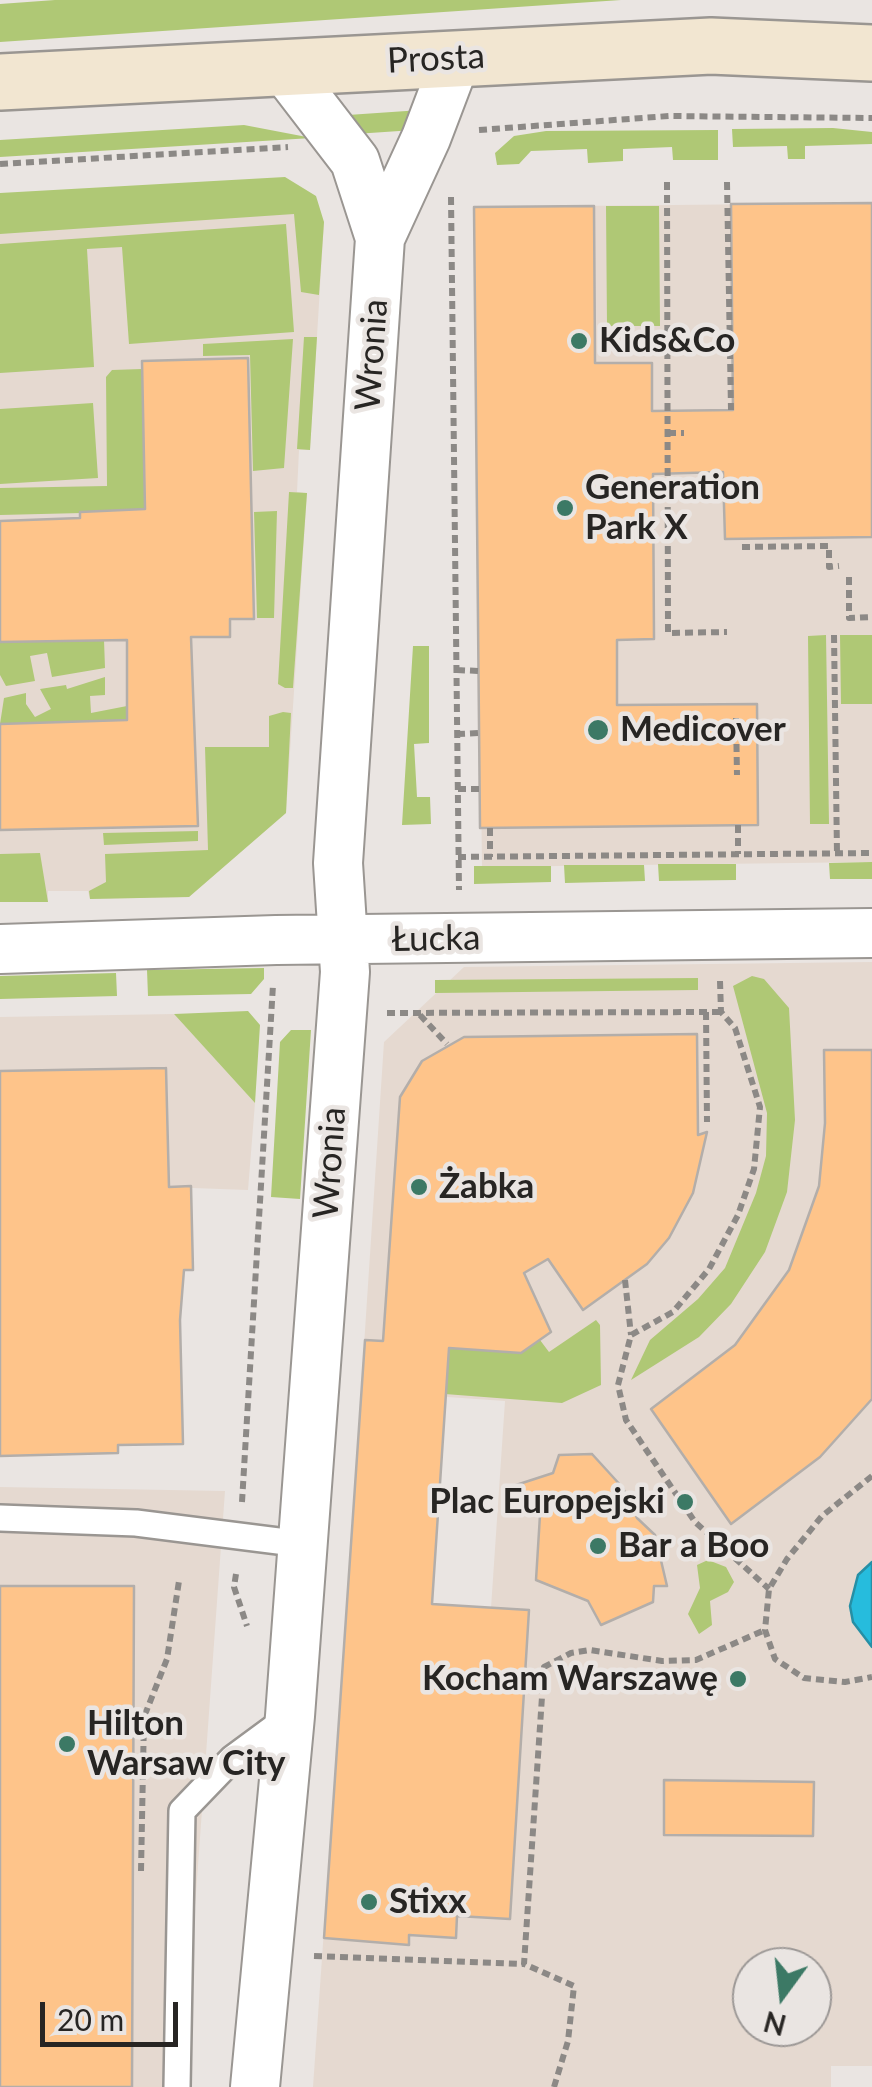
<!DOCTYPE html>
<html>
<head>
<meta charset="utf-8">
<style>
	body { margin:0 }
	#map { position:relative; width:872px; height:2087px; overflow:hidden; background:#eae5e2; font-family:Lato,sans-serif }
	canvas { display:block }
	.north { position:absolute; left:732px; top:1947px; width:100px; height:100px; box-sizing:border-box; background:#eae5e2; border:2px solid #9c9896; border-radius:50%; rotate:195deg; font-size:28px; font-weight:700; line-height:40px; text-align:center; color:#272523 }
	.north::after { content:''; display:block; margin:auto; width:35px; height:45px; background:#3c7965; clip-path:polygon(50% 0,100% 100%,50% 72%,0 100%) }
	.scale { position:absolute; left:40px; top:2002px; width:138px; height:45px; box-sizing:border-box; border:5px solid #272523; border-top:0; padding-left:12px; font-size:30px; line-height:35px; white-space:nowrap; color:#272523; -webkit-text-stroke:8px #eae5e2; paint-order:stroke }
</style>
</head>
<body>
<div id="map">
<canvas width="872" height="2087"></canvas>
<div class="north">N</div>
<div class="scale">20 m</div>
</div>
<script>
const context = document.querySelector('canvas').getContext('2d');
context.lineJoin = 'round';
function fillPath(path, color) { context.fillStyle = color; context.fill(path, 'evenodd'); }
const poly = rows => new Path2D(rows.map(r => 'M' + r).join(''));
function trace(path, color, width, dash) { context.strokeStyle = color; context.lineWidth = width; context.lineCap = dash ? 'butt' : 'round'; context.setLineDash(dash || []); context.stroke(path); }
function drawText(font, color, halo, rows, align = 'center') {
  context.font = font + ' Lato,sans-serif'; context.lineWidth = 9; context.setLineDash([]); context.textBaseline = 'middle'; context.strokeStyle = halo; context.fillStyle = color; for (const [text, x, y, turn = 0] of rows) {
    context.save(); context.translate(x, y); context.rotate((+turn || 0) * Math.PI / 180); context.textAlign = isNaN(turn) ? turn : align; if (halo) context.strokeText(text, 0, 0); context.fillText(text, 0, 0); context.restore();
  }
}
const built = poly([
	[300,193,324,222,310,450,299,450,297,492,307,493,286,813,189,897,90,899,88,891,48,891,48,902,0,902,0,213],
	[872,203,872,862,482,867,474,207],
	[872,962,872,2066,831,2066,831,2087,313,2087,346,1614,491,1608,505,1401,361,1391,384,1042,464,967],
	[752,1967,812,1967,812,2027,752,2027],
	[174,1014,255,1103,248,1190,0,1181,0,1017],
	[0,1487,225,1491,182,2087,0,2087]
]);
const green = poly([
	[55,0,621,0,0,42,0,4],
	[421,110,414,130,355,134,348,115],
	[244,125,312,138,0,157,0,140],
	[833,128,872,132,872,144,805,146,805,159,788,159,787,146,733,147,732,129],
	[718,130,718,160,673,160,672,147,623,149,623,161,588,163,587,149,531,151,519,164,497,165,495,153,514,136,546,131],
	[285,177,316,196,324,222,319,295,301,292,294,214,0,234,0,193],
	[606,206,659,206,660,326,607,326],
	[286,224,294,332,129,344,122,247,87,249,94,367,0,373,0,244],
	[304,337,317,337,310,450,297,449],
	[293,339,284,468,253,471,250,355,203,356,203,344],
	[142,369,146,578,82,513,0,515,0,488,107,486,106,377,112,370],
	[93,403,98,478,0,484,0,409],
	[289,492,307,493,293,688,285,688,278,684],
	[277,511,274,618,257,618,254,512],
	[826,635,829,824,810,824,808,636],
	[840,635,872,635,872,704,841,704],
	[104,640,105,668,52,677,47,653,30,656,35,681,6,686,0,675,0,642],
	[413,646,429,646,429,743,414,744,417,797,430,797,431,824,402,825],
	[105,677,105,695,90,696,91,713,127,706,127,720,0,724,4,698,26,693,26,704,35,717,51,709,40,689,66,685,67,689],
	[283,712,291,713,286,813,189,897,90,899,89,891,106,882,105,854,208,850,205,747,269,747,269,716],
	[198,831,198,841,104,845,103,833],
	[40,853,48,902,0,902,0,854],
	[872,862,872,879,830,879,829,863],
	[658,864,736,864,736,880,659,881],
	[564,865,644,865,645,881,565,883],
	[474,866,551,866,551,882,474,884],
	[264,968,264,979,251,994,148,996,147,970],
	[116,973,117,996,0,999,0,976],
	[752,976,764,979,789,1008,795,1120,787,1192,765,1252,731,1304,699,1337,631,1380,650,1340,698,1299,725,1268,756,1193,766,1156,767,1113,733,986],
	[698,978,698,990,435,993,435,980],
	[248,1011,260,1025,255,1103,174,1014],
	[291,1030,311,1030,300,1199,271,1197,280,1042],
	[596,1320,600,1325,601,1385,562,1403,445,1394,449,1348,521,1353,540,1340,549,1352],
	[708,1560,726,1567,734,1582,728,1592,710,1601,712,1625,699,1634,688,1614,700,1588,697,1565]
]);
const water = poly([
	[872,1562,872,1647,853,1622,850,1606,858,1575,872,1562]
]);
const building = poly([
	[872,203,872,537,725,539,723,472,653,474,654,639,617,640,617,705,757,704,758,825,480,828,474,207,594,206,595,363,652,363,652,411,733,410,731,204,872,203],
	[248,358,254,619,230,619,230,637,191,637,198,826,0,830,0,724,127,720,127,640,0,642,0,521,80,518,80,512,145,509,142,361,248,358],
	[697,1034,698,1135,707,1132,693,1193,669,1238,647,1264,583,1310,548,1259,524,1273,551,1332,521,1353,449,1348,432,1604,529,1610,510,1919,457,1916,456,1938,409,1935,409,1945,324,1938,365,1340,383,1341,400,1097,422,1061,464,1037,697,1034],
	[824,1050,872,1050,872,1399,820,1457,731,1524,651,1409,735,1345,789,1270,819,1186,825,1123,824,1050],
	[166,1068,169,1187,191,1186,193,1270,184,1270,180,1320,183,1444,118,1445,118,1453,0,1456,0,1071,166,1068],
	[592,1454,623,1488,637,1518,655,1535,667,1586,654,1586,653,1602,601,1625,588,1601,536,1580,540,1515,513,1486,553,1473,559,1455,592,1454],
	[0,1586,134,1586,132,2087,0,2087,0,1586],
	[664,1780,814,1782,813,1836,664,1835,664,1780]
]);
const path = poly([
	[479,130,669,116,872,118],
	[0,164,288,147],
	[667,182,668,633,727,632],
	[727,182,731,410],
	[451,197,459,890],
	[668,433,684,433],
	[742,547,829,546,829,567,839,566],
	[849,577,849,618,872,617],
	[834,635,837,854],
	[457,670,478,671],
	[736,718,737,775],
	[457,734,479,733],
	[458,789,480,789],
	[738,825,738,854],
	[490,828,490,857],
	[458,857,872,853],
	[720,981,721,1012,735,1028,760,1107,754,1169,738,1215,709,1269,673,1312,631,1335,618,1385,626,1420,695,1522,769,1589],
	[706,1012,707,1122],
	[387,1013,721,1012],
	[420,1015,447,1044],
	[625,1280,631,1335],
	[872,1476,822,1516,787,1559,769,1589,765,1630,775,1659,804,1678,845,1682,872,1677],
	[242,1502,273,985],
	[236,1574,234,1587,247,1626],
	[141,1871,144,1717,167,1659,179,1581],
	[314,1956,524,1964],
	[554,2087,568,2041,574,1986,524,1964,544,1667,571,1653,590,1650,662,1661,696,1660,765,1630]
]);
const lane = poly([
	[0,1518,136,1523,302,1544],
	[177,2087,182,1811,233,1758,290,1716]
]);
const street = poly([
	[380,238,426,138,456,59],
	[0,949,276,940,872,933],
	[255,2087,290,1716,345,972,338,863,380,238,355,161,282,66]
]);
const secondary = poly([
	[0,82,711,46,872,53]
]);
const markers = [
	[579,341,10,"#3c7965"],
	[565,508,10,"#3c7965"],
	[598,730,12,"#3c7965"],
	[419,1187,10,"#3c7965"],
	[685,1502,10,"#3c7965"],
	[598,1546,10,"#3c7965"],
	[738,1679,10,"#3c7965"],
	[67,1744,10,"#3c7965"],
	[369,1902,10,"#3c7965"]
];
const streetNames = [
	["Prosta",436,59,-3],
	["Wronia",372,355,-86],
	["Łucka",436,939,-1],
	["Wronia",330,1163,-86]
];
const poiNames = [
	["Kids&Co",599,341],
	["Generation",585,488],
	["Park X",585,528],
	["Medicover",620,730],
	["Żabka",439,1187],
	["Plac Europejski",665,1502,"right"],
	["Bar a Boo",618,1546],
	["Kocham Warszawę",718,1679,"right"],
	["Hilton",87,1724],
	["Warsaw City",87,1764],
	["Stixx",389,1902]
];
fillPath(built, '#e5d9d0');
fillPath(green, '#afc875');
fillPath(water, '#26bcdd');
trace(water, '#268fa5', 2.5);
fillPath(building, '#fec48a');
trace(building, '#b3aeaa', 2.5);
trace(lane, '#9a9692', 30);
trace(street, '#9a9692', 52);
trace(secondary, '#9a9692', 60);
trace(path, '#8c8986', 6, [8, 5]);
trace(lane, '#fff', 25);
trace(street, '#fff', 48);
trace(secondary, '#f2e6d1', 55);
for (const [x, y, r, color] of markers) { const dot = new Path2D(); dot.arc(x, y, r, 0, 2 * Math.PI); context.fillStyle = color; context.fill(dot); trace(dot, '#eae5e2', 4); }
drawText('35px', '#272523', '#eae5e2', streetNames);
drawText('bold 35px', '#272523', '#eae5e2', poiNames, 'left');
</script>
</body>
</html>
